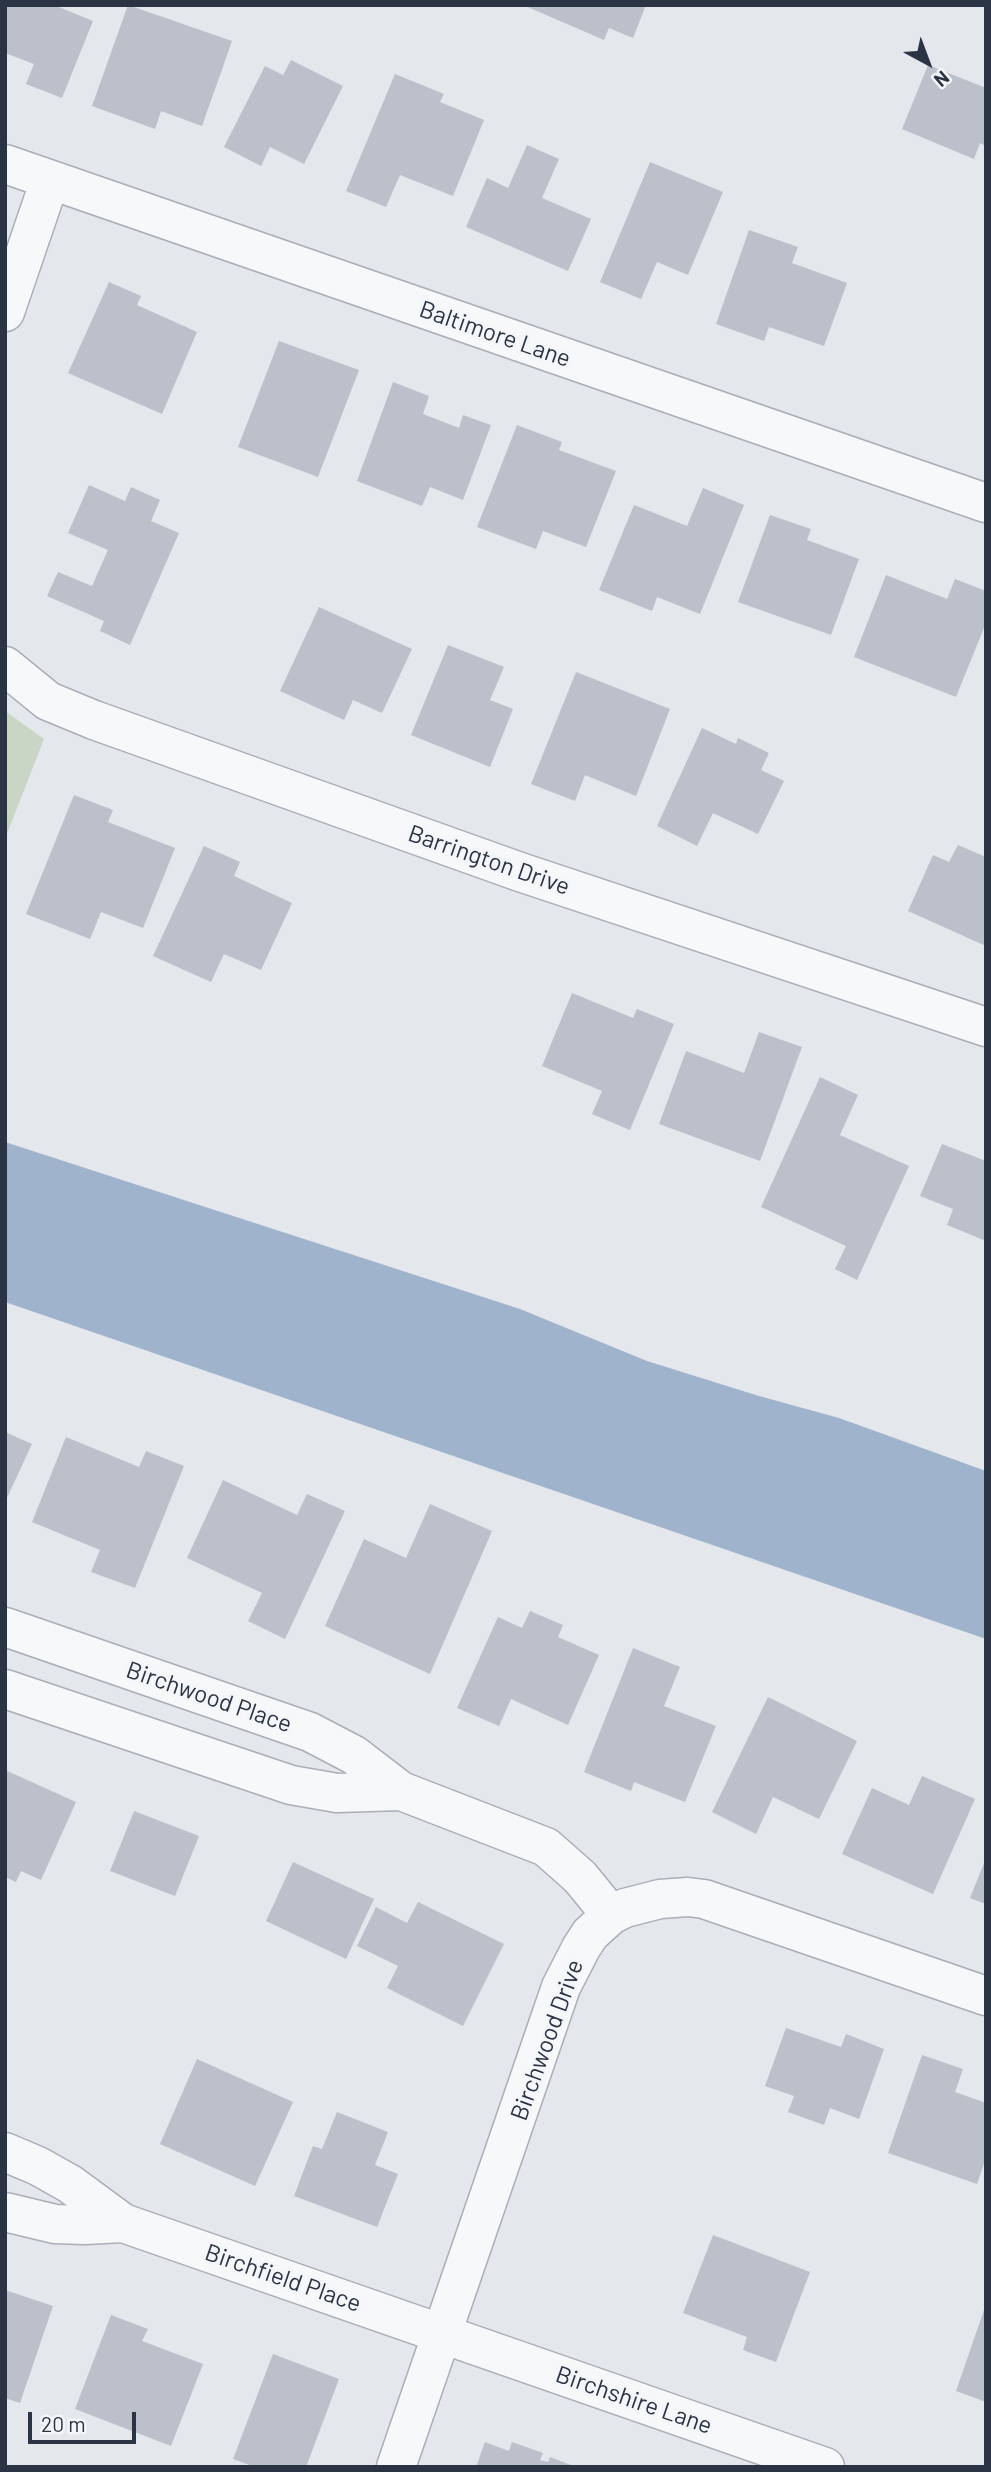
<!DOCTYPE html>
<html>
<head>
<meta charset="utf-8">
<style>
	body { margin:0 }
	#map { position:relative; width:991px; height:2472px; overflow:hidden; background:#e4e7ec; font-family:Barlow,sans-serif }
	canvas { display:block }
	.frame { position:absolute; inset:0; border:7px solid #2b3445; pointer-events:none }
	.north { position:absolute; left:893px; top:28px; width:70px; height:70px; -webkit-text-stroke:5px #f4f6f9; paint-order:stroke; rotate:139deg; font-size:19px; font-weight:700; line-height:28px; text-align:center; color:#2b3445 }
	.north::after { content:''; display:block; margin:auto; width:24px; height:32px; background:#2b3445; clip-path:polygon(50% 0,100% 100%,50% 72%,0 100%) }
	.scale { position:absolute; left:28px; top:2412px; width:108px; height:32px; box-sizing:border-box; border:4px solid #2b3445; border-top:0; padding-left:9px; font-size:21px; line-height:24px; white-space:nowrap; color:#2b3445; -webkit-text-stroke:5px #f4f6f9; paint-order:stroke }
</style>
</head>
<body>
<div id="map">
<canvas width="991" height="2472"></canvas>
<div class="frame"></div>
<div class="north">N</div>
<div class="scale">20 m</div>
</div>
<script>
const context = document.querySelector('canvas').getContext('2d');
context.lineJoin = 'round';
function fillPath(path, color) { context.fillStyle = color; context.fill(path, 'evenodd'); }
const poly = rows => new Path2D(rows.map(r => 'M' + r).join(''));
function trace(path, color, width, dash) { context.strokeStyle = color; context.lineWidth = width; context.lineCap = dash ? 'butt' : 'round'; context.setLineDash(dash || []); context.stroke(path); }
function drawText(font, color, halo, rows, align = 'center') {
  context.font = font + ' Barlow,sans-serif'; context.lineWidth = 6; context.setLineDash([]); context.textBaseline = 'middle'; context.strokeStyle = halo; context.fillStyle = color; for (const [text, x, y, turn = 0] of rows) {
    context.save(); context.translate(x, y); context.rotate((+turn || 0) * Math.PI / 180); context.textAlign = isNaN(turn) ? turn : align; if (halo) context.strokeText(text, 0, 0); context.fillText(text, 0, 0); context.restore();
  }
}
const green = poly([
	[5,711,44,739,5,839]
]);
const water = poly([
	[5,1142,520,1309,647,1361,759,1396,839,1418,986,1471,986,1639,5,1302]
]);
const building = poly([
	[5,5,54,5,93,21,62,98,26,84,34,64,5,53],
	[128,5,232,41,202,126,161,111,155,129,92,106],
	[523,5,646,5,633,38,609,28,604,40],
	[291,60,343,86,304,164,270,147,261,166,224,147,265,66,283,75],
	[928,65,986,88,986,146,980,143,974,159,902,129],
	[395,74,444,94,440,102,484,120,453,196,400,175,386,207,346,191],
	[527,145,559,159,542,198,591,219,568,271,466,227,487,178,508,188],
	[650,162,723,192,688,275,657,262,641,299,600,282],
	[749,230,798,247,792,263,847,283,824,346,769,327,764,341,716,324],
	[109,282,141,296,137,305,197,332,162,414,68,373],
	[279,341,359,370,318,477,238,447],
	[393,382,429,396,423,414,459,428,463,415,491,425,463,500,430,487,422,506,357,481],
	[517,425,562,442,559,450,616,471,586,547,543,531,536,549,477,527],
	[89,485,125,501,131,487,160,500,151,521,179,533,130,645,100,631,104,621,47,596,58,572,92,586,108,550,68,533],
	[703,488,744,505,700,614,657,597,652,611,599,590,634,505,687,526],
	[770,515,811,529,807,540,859,559,831,635,738,602],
	[886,575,947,599,955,579,986,591,986,623,956,697,854,657],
	[319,607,412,649,382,713,353,700,344,720,280,691],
	[448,645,504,667,490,700,513,709,490,767,411,735],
	[576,672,670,709,636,796,585,775,575,801,531,784],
	[702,728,736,744,738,738,769,753,761,770,784,781,758,834,713,813,697,846,657,826],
	[74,795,113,810,108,822,175,848,143,928,101,912,90,939,26,914],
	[958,845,986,857,986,946,908,911,933,855,949,862],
	[204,846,240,862,234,876,292,903,261,970,224,954,211,982,153,956],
	[572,993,633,1018,637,1009,674,1024,630,1130,592,1114,602,1091,542,1066],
	[759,1032,802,1047,760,1161,659,1124,686,1051,744,1073],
	[820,1077,858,1095,840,1135,909,1166,857,1280,835,1269,846,1246,761,1207],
	[942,1144,986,1161,986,1241,947,1225,953,1209,920,1196],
	[5,1432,32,1444,5,1502],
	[66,1437,139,1467,146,1451,184,1466,135,1588,91,1572,100,1550,32,1522],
	[223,1480,297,1515,307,1494,345,1511,285,1639,248,1621,262,1593,187,1558],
	[430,1504,492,1531,430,1674,325,1626,364,1539,406,1558],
	[530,1611,563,1625,558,1637,599,1655,568,1725,511,1699,499,1726,457,1708,498,1617,522,1628],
	[633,1648,680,1667,664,1706,716,1726,685,1802,634,1782,631,1791,584,1772],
	[768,1697,857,1741,819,1819,773,1797,756,1834,712,1812],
	[5,1770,76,1802,41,1880,21,1871,16,1882,5,1877],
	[922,1776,975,1799,933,1894,842,1854,872,1788,909,1805],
	[134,1811,199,1836,175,1896,110,1871],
	[986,1858,986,1904,970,1898],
	[293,1862,374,1899,346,1959,266,1921],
	[418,1902,504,1944,463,2026,387,1988,398,1966,357,1946,376,1907,407,1923],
	[786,2028,841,2047,846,2034,884,2049,859,2119,830,2108,824,2125,788,2112,794,2096,765,2086],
	[922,2055,963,2069,955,2092,986,2103,986,2158,977,2184,888,2153],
	[197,2059,293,2102,255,2186,160,2144],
	[337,2112,388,2132,375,2165,398,2174,377,2227,294,2196,313,2146,322,2149],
	[713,2235,810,2272,776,2362,743,2350,747,2337,683,2313],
	[5,2290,53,2306,20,2403,5,2398],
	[985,2307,986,2307,986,2402,956,2391],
	[111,2315,148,2329,142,2341,203,2364,171,2446,75,2409],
	[273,2354,339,2379,306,2467,255,2467,233,2459],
	[485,2442,509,2451,512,2442,543,2453,540,2460,548,2462,550,2457,576,2467,476,2467]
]);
const minor = poly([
	[5,164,986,503],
	[5,312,50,180],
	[5,666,48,701,94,720,520,872,986,1027],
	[5,1627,310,1732,354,1755,401,1791,337,1793,291,1785,5,1689],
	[401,1791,546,1847,580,1877,611,1915],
	[5,2152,38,2166,70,2184,123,2223,85,2225,55,2224,5,2212],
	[123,2223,825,2467],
	[396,2467,561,1987,581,1948,590,1934,611,1915,625,1908,660,1899,688,1897,704,1899,986,1996]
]);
const streetNames = [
	["Baltimore Lane",495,334,19],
	["Barrington Drive",489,860,19],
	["Birchwood Place",209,1697,19],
	["Birchwood Drive",547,2040,-70],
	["Birchfield Place",283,2278,19],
	["Birchshire Lane",634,2400,19]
];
fillPath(green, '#c9d6c5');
fillPath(water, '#9fb4cc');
fillPath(building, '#bbc0ca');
trace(minor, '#a9aeb7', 41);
trace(minor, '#f7f8fa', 38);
drawText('24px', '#2b3445', '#f4f6f9', streetNames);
</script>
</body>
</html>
